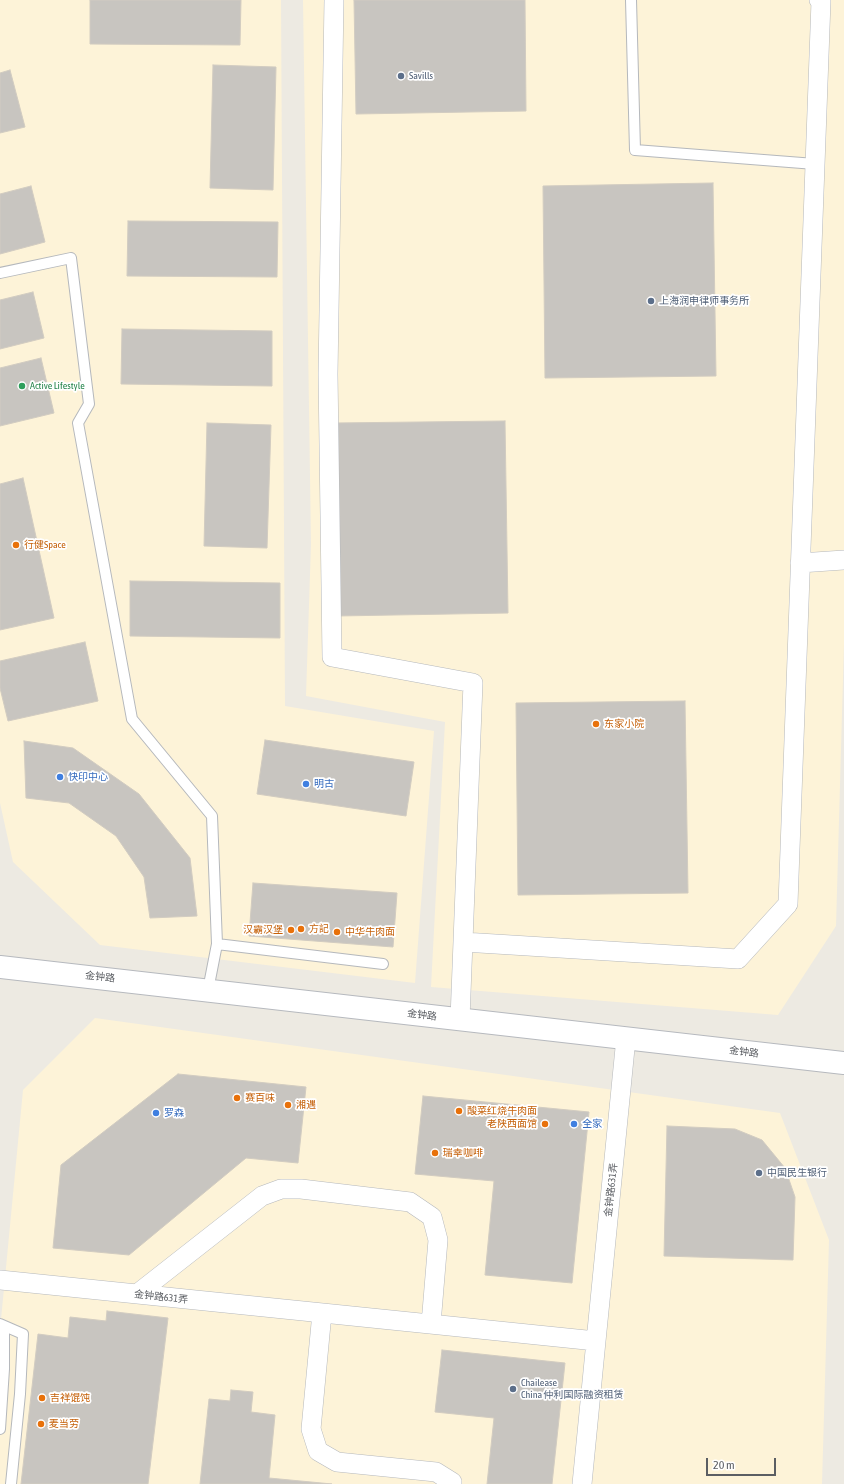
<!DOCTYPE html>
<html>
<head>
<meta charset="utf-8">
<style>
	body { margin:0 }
	#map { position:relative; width:844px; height:1484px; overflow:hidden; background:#edeae2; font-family:"Asap Condensed",sans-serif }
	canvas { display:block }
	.scale { position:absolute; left:706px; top:1458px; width:70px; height:18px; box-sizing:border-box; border:2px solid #5b5e63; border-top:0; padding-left:5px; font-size:12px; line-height:14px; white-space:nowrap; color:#5b5e63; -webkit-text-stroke:3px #fff; paint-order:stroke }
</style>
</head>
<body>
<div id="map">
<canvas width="844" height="1484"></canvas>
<div class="scale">20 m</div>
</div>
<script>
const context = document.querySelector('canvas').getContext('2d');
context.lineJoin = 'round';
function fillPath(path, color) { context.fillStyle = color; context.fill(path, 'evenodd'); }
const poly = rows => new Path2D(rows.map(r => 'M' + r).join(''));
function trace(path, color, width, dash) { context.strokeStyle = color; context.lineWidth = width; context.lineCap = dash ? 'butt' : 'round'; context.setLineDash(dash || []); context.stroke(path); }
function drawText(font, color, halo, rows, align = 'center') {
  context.font = font + ' "Asap Condensed","Noto Sans SC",sans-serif'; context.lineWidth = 3.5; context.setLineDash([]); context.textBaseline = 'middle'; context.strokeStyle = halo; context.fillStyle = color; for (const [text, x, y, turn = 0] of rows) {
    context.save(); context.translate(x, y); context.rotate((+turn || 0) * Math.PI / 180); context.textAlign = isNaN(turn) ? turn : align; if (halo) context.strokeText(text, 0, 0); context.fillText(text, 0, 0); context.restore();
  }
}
const commercial = poly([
	[0,0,281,0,285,706,434,731,415,983,100,945,13,862,0,803],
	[303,0,844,0,844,643,836,926,778,1015,431,987,445,722,306,696,311,544],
	[95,1018,780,1113,829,1240,822,1484,0,1484,0,1330,23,1090]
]);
const building = poly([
	[90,0,241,0,240,45,90,44,90,0],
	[354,0,525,0,526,111,356,114,354,0],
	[213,65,276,67,273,190,210,188,213,65],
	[10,70,25,127,0,133,0,73,10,70],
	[713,183,716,376,545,378,543,186,713,183],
	[31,186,45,242,0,254,0,194,31,186],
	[128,221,278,222,277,277,127,276,128,221],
	[33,292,44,338,0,349,0,300,33,292],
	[122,329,272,331,272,386,121,384,122,329],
	[41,358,54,413,0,426,0,368,41,358],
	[505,421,508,613,337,616,335,423,505,421],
	[207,423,271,425,267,548,204,546,207,423],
	[23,478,54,618,0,630,0,484,23,478],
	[130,581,280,583,280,638,130,636,130,581],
	[85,642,98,701,8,721,0,688,0,661,85,642],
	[685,701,688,893,518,895,516,703,685,701],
	[265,740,414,762,406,816,257,794,265,740],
	[24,741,73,748,139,794,190,858,197,916,150,918,144,877,116,836,69,803,26,798,24,741],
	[253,883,397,893,393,947,249,936,253,883],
	[178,1074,306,1087,298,1163,246,1158,129,1255,53,1248,61,1165,178,1074],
	[423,1096,589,1112,572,1283,485,1275,494,1181,415,1174,423,1096],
	[667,1126,735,1129,762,1140,785,1168,795,1197,793,1260,664,1256,667,1126],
	[107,1311,168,1318,148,1484,21,1484,38,1334,68,1338,70,1317,106,1321,107,1311],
	[442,1350,565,1363,552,1484,487,1484,494,1418,435,1412,442,1350],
	[231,1390,253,1392,251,1412,275,1415,269,1478,332,1484,200,1484,209,1399,230,1401,231,1390]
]);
const lane = poly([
	[631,0,635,150,815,164],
	[0,273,71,258,89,404,78,423,132,719,212,816,217,944],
	[208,990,217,944,383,964],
	[0,1324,23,1334,20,1394,11,1484],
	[0,1429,4,1369,4,1327]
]);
const street = poly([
	[334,0,328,374,332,657,473,683,460,1019],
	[800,563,844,560],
	[463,942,738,959,788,904,821,1,819,0],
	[0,1280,596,1341,626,1038],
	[137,1294,262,1196,281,1189,301,1189,410,1202,432,1217,438,1240,431,1324],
	[322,1313,311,1429,318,1451,337,1462,436,1472,452,1482,452,1484],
	[582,1484,596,1341]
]);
const secondary = poly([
	[0,967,844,1063]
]);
const markers = [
	[401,76,4,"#5c6f8a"],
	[651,301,4,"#5c6f8a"],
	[22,386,4,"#2e9e5b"],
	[16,545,4,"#e8710a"],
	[596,724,4,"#e8710a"],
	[60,777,4,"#3f7fe0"],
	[306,784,4,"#3f7fe0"],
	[301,929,4,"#e8710a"],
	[291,930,4,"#e8710a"],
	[337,932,4,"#e8710a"],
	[237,1098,4,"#e8710a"],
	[288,1105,4,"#e8710a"],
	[459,1111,4,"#e8710a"],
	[156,1113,4,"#3f7fe0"],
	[545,1124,4,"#e8710a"],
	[574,1124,4,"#3f7fe0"],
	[435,1153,4,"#e8710a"],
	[759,1173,4,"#5c6f8a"],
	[513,1389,4,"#5c6f8a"],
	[42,1398,4,"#e8710a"],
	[41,1424,4,"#e8710a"]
];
const serviceNames = [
	["Savills",409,76],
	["上海润申律师事务所",659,301],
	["中国民生银行",767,1173],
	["Chailease",521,1383],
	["China 仲利国际融资租赁",521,1395]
];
const leisureNames = [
	["Active Lifestyle",30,386]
];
const foodNames = [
	["行健Space",24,545],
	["东家小院",604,724],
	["方記",309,929],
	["汉霸汉堡",283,930,"right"],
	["中华牛肉面",345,932],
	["赛百味",245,1098],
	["湘遇",296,1105],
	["酸菜红烧牛肉面",467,1111],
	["老陕西面馆",537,1124,"right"],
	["瑞幸咖啡",443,1153],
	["吉祥馄饨",50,1398],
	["麦当劳",49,1424]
];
const shopNames = [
	["快印中心",68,777],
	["明古",314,784],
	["罗森",164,1113],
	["全家",582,1124]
];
const streetNames = [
	["金钟路",100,977,6],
	["金钟路",422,1015,7],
	["金钟路",744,1052,7],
	["金钟路631弄",611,1190,-84],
	["金钟路631弄",161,1297,6]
];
fillPath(commercial, '#fdf3d8');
fillPath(building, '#c8c5c0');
trace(building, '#d2ccc1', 1);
trace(lane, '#b5b8bc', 12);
trace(street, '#b5b8bc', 20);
trace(secondary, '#b6b9be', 24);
trace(lane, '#fff', 10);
trace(street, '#fff', 19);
trace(secondary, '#fff', 22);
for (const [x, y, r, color] of markers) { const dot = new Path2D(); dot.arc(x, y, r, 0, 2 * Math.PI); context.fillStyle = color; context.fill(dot); trace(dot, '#fff', 1.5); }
drawText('10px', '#4e5e75', '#fff', serviceNames, 'left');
drawText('10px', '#27864d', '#fff', leisureNames, 'left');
drawText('10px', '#c56008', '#fff', foodNames, 'left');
drawText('10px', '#366cbe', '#fff', shopNames, 'left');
drawText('10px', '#5b5e63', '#fff', streetNames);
</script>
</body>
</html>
